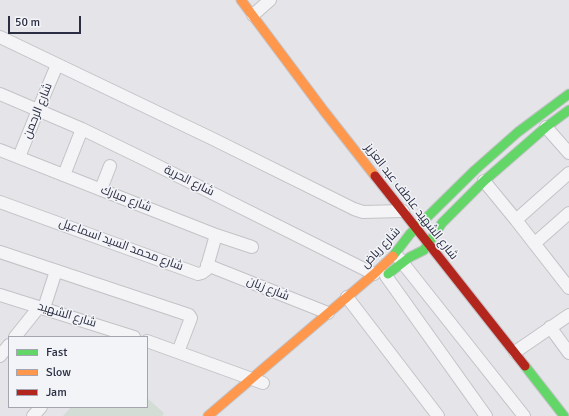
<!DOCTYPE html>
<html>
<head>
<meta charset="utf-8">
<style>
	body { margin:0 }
	#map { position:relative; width:569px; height:416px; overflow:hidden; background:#e5e5e9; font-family:Signika,sans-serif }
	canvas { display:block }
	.legend { position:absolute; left:8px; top:336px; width:140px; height:72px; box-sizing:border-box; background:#f3f4f8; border:1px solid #a3a5b0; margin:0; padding:5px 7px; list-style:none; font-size:12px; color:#2b2e43 }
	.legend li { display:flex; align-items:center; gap:8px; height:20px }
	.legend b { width:20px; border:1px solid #a3a5b0 }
	.scale { position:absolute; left:8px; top:16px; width:73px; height:18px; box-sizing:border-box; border:2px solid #2b2e43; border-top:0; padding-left:5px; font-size:12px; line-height:14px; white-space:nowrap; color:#2b2e43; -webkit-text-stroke:3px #f3f4f8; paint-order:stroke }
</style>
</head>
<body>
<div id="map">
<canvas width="569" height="416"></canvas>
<ul class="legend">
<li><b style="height:5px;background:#63d668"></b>Fast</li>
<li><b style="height:5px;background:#ff974d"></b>Slow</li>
<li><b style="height:5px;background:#b3261e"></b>Jam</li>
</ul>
<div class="scale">50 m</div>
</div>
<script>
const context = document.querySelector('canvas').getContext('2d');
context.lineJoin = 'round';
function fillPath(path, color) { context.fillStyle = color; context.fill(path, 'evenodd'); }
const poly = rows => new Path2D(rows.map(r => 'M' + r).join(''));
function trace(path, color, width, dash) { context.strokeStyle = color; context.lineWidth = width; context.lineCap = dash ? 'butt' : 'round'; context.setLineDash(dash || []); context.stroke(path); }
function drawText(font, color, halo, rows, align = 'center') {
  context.font = font + ' Signika,Cairo,sans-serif'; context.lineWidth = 3; context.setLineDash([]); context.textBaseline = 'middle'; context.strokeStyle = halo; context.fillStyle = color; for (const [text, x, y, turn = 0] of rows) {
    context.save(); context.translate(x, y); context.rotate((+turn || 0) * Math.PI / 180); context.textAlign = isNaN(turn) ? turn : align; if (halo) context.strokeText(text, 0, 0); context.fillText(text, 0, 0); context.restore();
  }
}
const green = poly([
	[147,398,164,413,162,416,63,416,71,407,147,407]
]);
const street = poly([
	[253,15,270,0],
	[0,37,213,139,354,209,363,212,403,211],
	[0,94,82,129,148,161,374,274],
	[546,127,569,153],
	[0,150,216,235,252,247],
	[19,157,38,110,57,65],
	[64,175,82,129],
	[484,181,516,220,569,288],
	[101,189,110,166],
	[0,202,198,274,202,273,206,270,216,235],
	[516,220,569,173],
	[535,243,569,213],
	[0,252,189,315,191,318,178,352],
	[398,257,524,416],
	[207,265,328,313],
	[386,276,486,416],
	[0,295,134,337],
	[347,297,438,416],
	[44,308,56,271],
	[550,327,569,353],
	[15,337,39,307],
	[147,341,263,383],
	[515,352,569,315],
	[0,356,9,345],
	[33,416,41,407]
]);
const fast = poly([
	[393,256,410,234,475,170,518,132,569,94],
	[388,274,410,257,424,250,442,223,484,181,546,127,569,110],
	[525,366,564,416]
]);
const slow = poly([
	[241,0,324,111,375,176],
	[208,416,374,274,393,256]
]);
const jam = poly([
	[375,176,525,366]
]);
const streetNames = [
	["شارع الرحمن",38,111,-68],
	["شارع الحرية",189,181,26],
	["شارع مبارك",126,199,21],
	["شارع الشهيد عاطف عبد العزيز",411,202,52],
	["شارع محمد السيد اسماعيل",121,245,20],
	["شارع رياض",381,248,-47],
	["شارع زيان",268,289,22],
	["شارع الشهيد",67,315,17]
];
fillPath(green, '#d3dcd5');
trace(street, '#c3c3c7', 14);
trace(fast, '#c3c3c7', 11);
trace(slow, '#c3c3c7', 11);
trace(jam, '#c3c3c7', 11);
trace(street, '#f4f4f6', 12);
trace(fast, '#63d668', 9);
trace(slow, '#ff974d', 9);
trace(jam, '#b3261e', 9);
drawText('12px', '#2b2e43', '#f3f4f8', streetNames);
</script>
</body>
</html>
